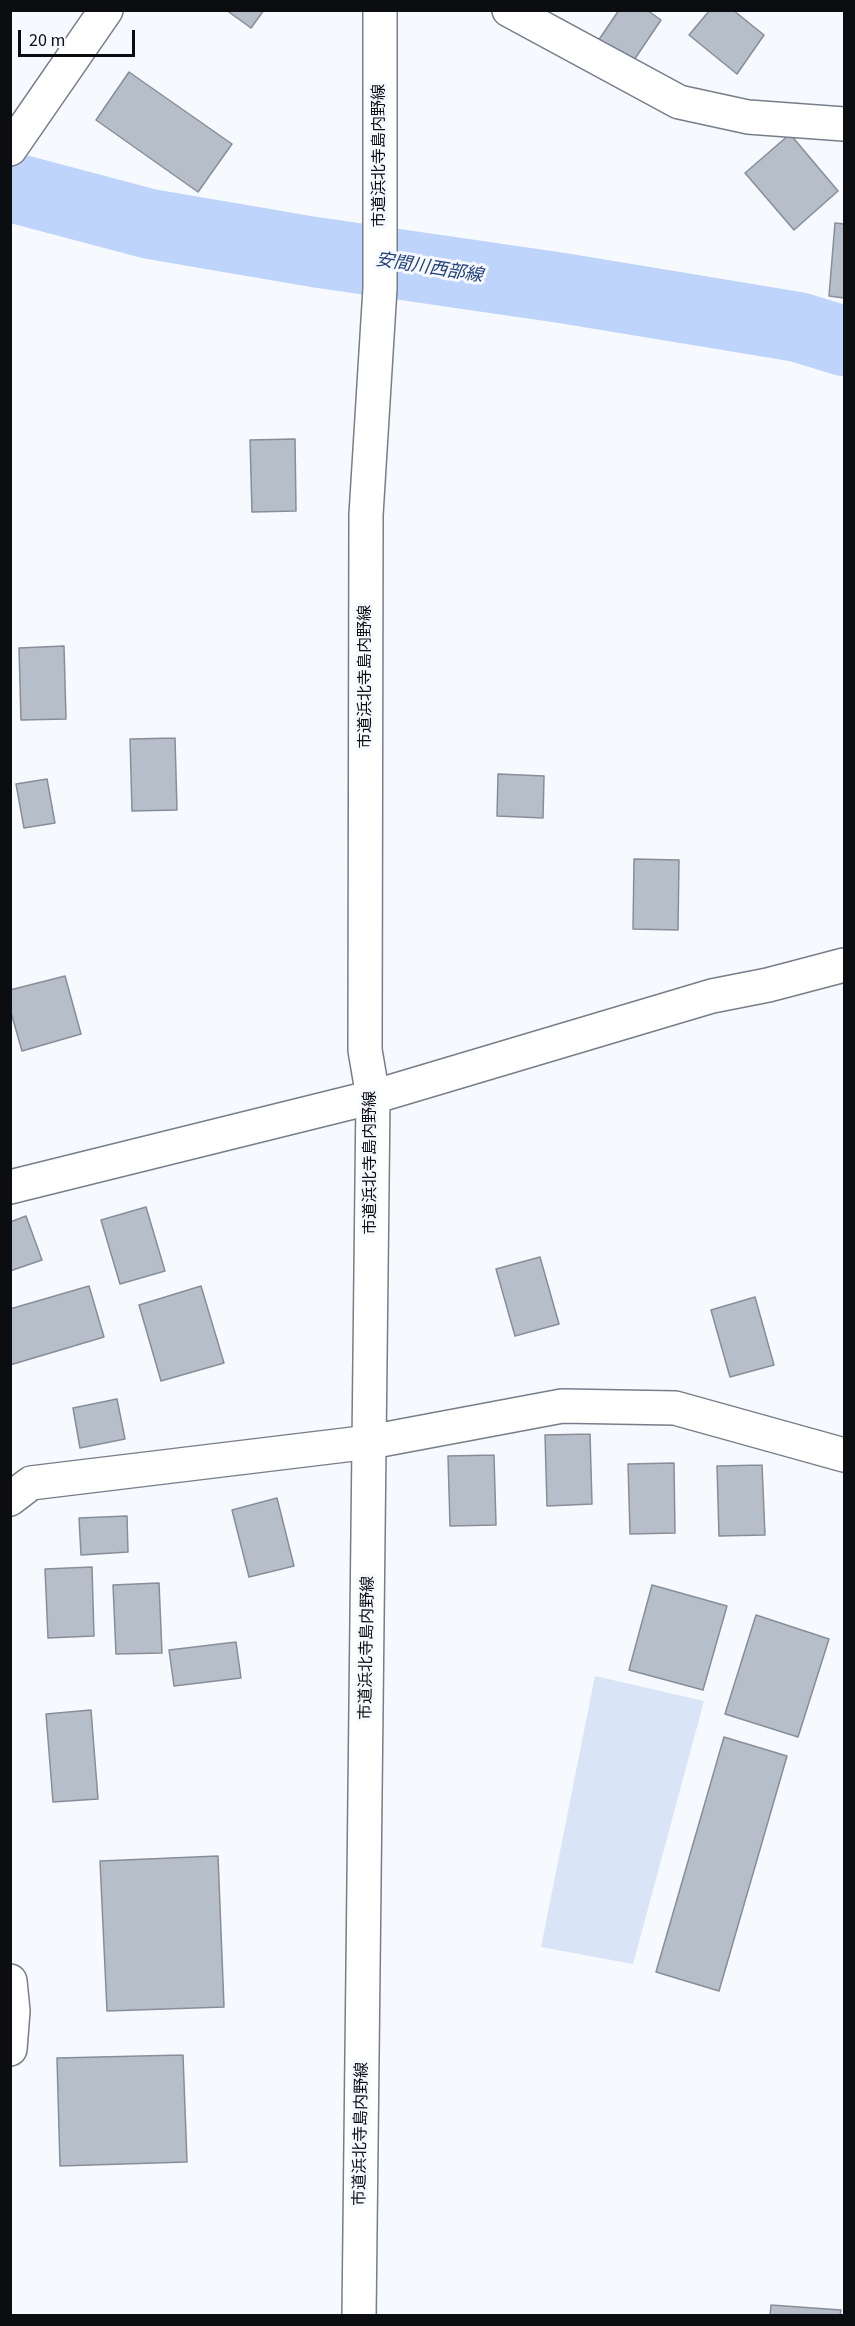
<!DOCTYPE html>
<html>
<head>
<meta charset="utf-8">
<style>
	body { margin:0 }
	#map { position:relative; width:855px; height:2326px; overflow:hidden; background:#f6f9fe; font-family:"Source Sans 3",sans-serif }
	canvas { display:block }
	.frame { position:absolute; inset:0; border:12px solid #0b0d11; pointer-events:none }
	.scale { position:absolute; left:18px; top:30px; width:117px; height:27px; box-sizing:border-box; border:3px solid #0b0d11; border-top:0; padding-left:8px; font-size:18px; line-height:21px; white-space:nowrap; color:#0b0d11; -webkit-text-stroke:4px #f6f9fe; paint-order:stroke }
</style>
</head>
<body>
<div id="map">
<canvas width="855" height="2326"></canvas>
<div class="frame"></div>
<div class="scale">20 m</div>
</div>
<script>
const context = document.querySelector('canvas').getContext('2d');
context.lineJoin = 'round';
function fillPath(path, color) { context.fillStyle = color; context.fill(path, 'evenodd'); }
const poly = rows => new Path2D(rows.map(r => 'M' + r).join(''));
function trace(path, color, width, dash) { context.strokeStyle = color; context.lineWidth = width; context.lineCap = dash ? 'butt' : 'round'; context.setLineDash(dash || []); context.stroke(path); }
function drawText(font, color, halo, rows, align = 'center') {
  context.font = font + ' "Source Sans 3","Noto Sans JP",sans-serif'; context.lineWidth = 6; context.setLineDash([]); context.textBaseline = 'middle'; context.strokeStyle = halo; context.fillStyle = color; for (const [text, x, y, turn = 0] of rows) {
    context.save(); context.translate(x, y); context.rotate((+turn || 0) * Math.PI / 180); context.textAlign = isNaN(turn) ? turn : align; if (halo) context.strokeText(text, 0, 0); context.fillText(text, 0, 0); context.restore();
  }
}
const green = poly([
	[595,1676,704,1701,633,1964,541,1947]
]);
const river = poly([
	[14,188,150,224,314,252,562,288,798,327,844,341]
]);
const building = poly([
	[226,10,264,10,251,28,226,10],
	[619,10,647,10,661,20,632,63,598,41,619,10],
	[710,10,733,10,764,35,737,74,689,35,710,10],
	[129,72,232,144,198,192,96,120,129,72],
	[790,134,838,191,794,230,745,173,790,134],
	[835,223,844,224,844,298,829,296,835,223],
	[295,439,296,511,252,512,250,440,295,439],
	[64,646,66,719,21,720,19,648,64,646],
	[175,738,177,810,132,811,130,739,175,738],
	[498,774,544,776,543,818,497,816,498,774],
	[47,779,55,823,24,828,16,784,47,779],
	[634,859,679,860,678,930,633,929,634,859],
	[65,976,81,1034,22,1051,10,1009,10,990,65,976],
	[146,1207,165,1271,120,1284,101,1220,146,1207],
	[26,1216,42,1260,10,1271,10,1222,26,1216],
	[540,1257,559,1324,515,1336,496,1269,540,1257],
	[89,1286,104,1337,10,1365,10,1309,89,1286],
	[201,1286,224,1363,161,1381,139,1305,201,1286],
	[755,1297,774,1365,730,1377,711,1310,755,1297],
	[117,1399,125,1439,80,1448,73,1408,117,1399],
	[590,1434,592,1504,547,1506,545,1435,590,1434],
	[494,1455,496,1525,450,1526,448,1456,494,1455],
	[674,1463,675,1533,630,1534,628,1464,674,1463],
	[762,1465,765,1535,719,1536,717,1466,762,1465],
	[277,1498,294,1566,249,1577,232,1510,277,1498],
	[127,1516,128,1552,81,1555,79,1518,127,1516],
	[92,1567,94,1636,48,1638,45,1569,92,1567],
	[159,1583,162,1653,116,1654,113,1585,159,1583],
	[652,1585,727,1606,703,1690,629,1670,652,1585],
	[756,1615,829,1639,798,1737,725,1714,756,1615],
	[236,1642,241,1678,174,1686,169,1650,236,1642],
	[91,1710,98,1799,53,1802,46,1714,91,1710],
	[724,1737,787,1756,719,1991,656,1972,724,1737],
	[218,1856,224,2007,107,2011,100,1861,218,1856],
	[183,2055,187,2162,60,2166,57,2058,183,2055],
	[771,2305,841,2310,840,2316,770,2316,771,2305]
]);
const street = poly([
	[509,10,679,102,748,117,844,124],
	[10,1187,373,1097,712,996,768,985,844,965],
	[10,1499,31,1483,370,1442,562,1406,675,1408,844,1455]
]);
const secondary = poly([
	[10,149,106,10],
	[10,1981,13,2011,10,2049],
	[359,2316,373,1097,365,1050,366,515,380,288,380,10]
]);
const streetNames = [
	["市道浜北寺島内野線",380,156,-90],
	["市道浜北寺島内野線",366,677,-90],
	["市道浜北寺島内野線",371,1163,-90],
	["市道浜北寺島内野線",368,1648,-89],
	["市道浜北寺島内野線",362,2134,-89]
];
const waterNames = [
	["安間川西部線",429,269,9]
];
fillPath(green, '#d9e4f7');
trace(river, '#bfd4fa', 70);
fillPath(building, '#b6beca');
trace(building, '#878e99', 1.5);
trace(street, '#777d89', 36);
trace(secondary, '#777d89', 36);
trace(street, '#fff', 33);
trace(secondary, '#fff', 33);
drawText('16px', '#0b0d11', '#f6f9fe', streetNames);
drawText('italic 18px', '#23427a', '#f6f9fe', waterNames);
</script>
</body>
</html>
